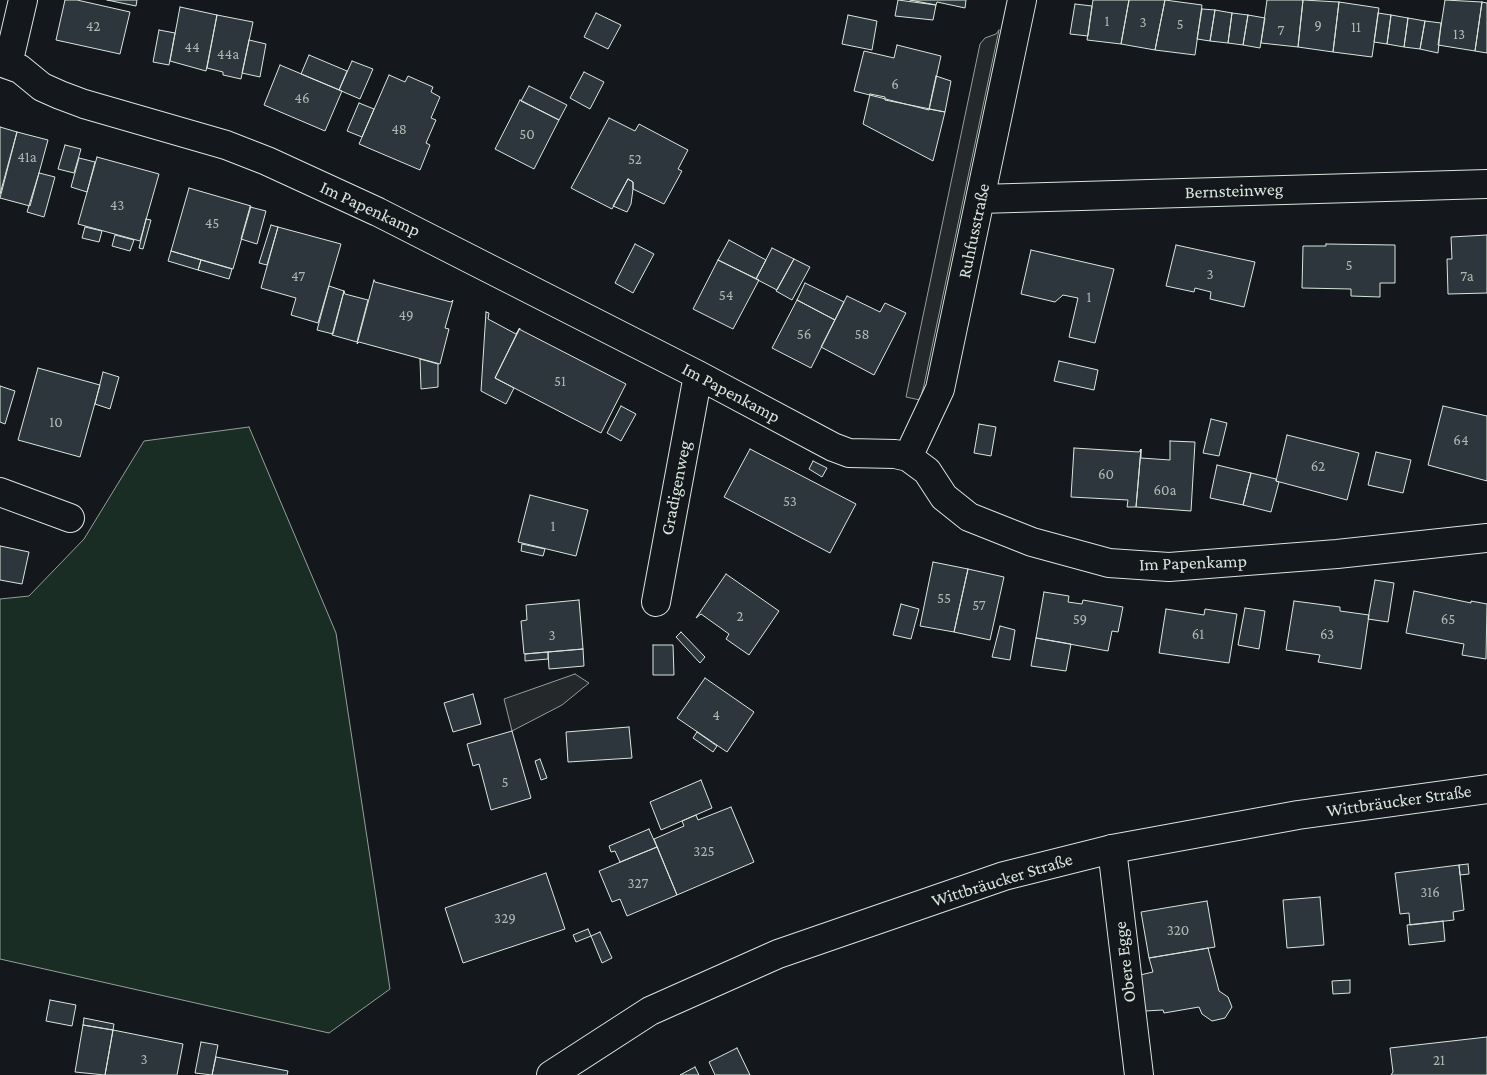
<!DOCTYPE html>
<html>
<head>
<meta charset="utf-8">
<style>
	body { margin:0 }
	canvas { display:block; background:#14181c }
</style>
</head>
<body>
<canvas width="1487" height="1075"></canvas>
<script>
const context = document.querySelector('canvas').getContext('2d');
context.lineJoin = 'round';
function fillPath(path, color) { context.fillStyle = color; context.fill(path, 'evenodd'); }
const poly = rows => new Path2D(rows.map(r => 'M' + r).join(''));
function trace(path, color, width, dash) { context.strokeStyle = color; context.lineWidth = width; context.lineCap = dash ? 'butt' : 'round'; context.setLineDash(dash || []); context.stroke(path); }
function drawText(font, color, halo, rows, align = 'center') {
  context.font = font + ' "Crimson Pro",serif'; context.lineWidth = 4; context.setLineDash([]); context.textBaseline = 'middle'; context.strokeStyle = halo; context.fillStyle = color; for (const [text, x, y, turn = 0] of rows) {
    context.save(); context.translate(x, y); context.rotate((+turn || 0) * Math.PI / 180); context.textAlign = isNaN(turn) ? turn : align; if (halo) context.strokeText(text, 0, 0); context.fillText(text, 0, 0); context.restore();
  }
}
const green = poly([
	[249,427,336,633,390,989,329,1033,0,959,0,599,29,596,84,539,144,441,249,427]
]);
const parking = poly([
	[999,30,924,385,920,400,906,397,980,44,985,38,996,34,999,30],
	[575,674,589,683,562,705,512,731,504,699,575,674]
]);
const building = poly([
	[65,0,77,0,130,12,120,54,56,40,65,0],
	[107,0,137,0,136,6,107,0],
	[898,0,936,5,933,20,895,16,898,0],
	[910,0,966,0,965,8,937,2,936,5,910,0],
	[1093,0,1129,0,1121,44,1087,40,1093,0],
	[1129,0,1165,0,1155,50,1121,44,1129,0],
	[1165,0,1202,5,1195,55,1155,50,1165,0],
	[1267,0,1303,0,1298,47,1261,43,1267,0],
	[1303,0,1339,2,1333,52,1298,47,1303,0],
	[1445,0,1482,2,1475,51,1438,45,1445,0],
	[1339,2,1379,8,1372,57,1333,52,1339,2],
	[1482,2,1487,3,1487,53,1475,51,1482,2],
	[1075,4,1092,6,1088,36,1070,34,1075,4],
	[180,7,217,15,206,71,170,61,180,7],
	[1202,9,1215,10,1210,41,1197,39,1202,9],
	[1215,10,1232,13,1228,43,1210,41,1215,10],
	[596,13,621,25,608,49,584,37,596,13],
	[1232,13,1248,15,1243,45,1228,43,1232,13],
	[1378,13,1391,15,1387,44,1374,42,1378,13],
	[217,15,253,22,241,79,223,75,223,72,207,68,217,15],
	[848,15,877,21,872,50,842,44,848,15],
	[1248,15,1265,18,1260,48,1243,45,1248,15],
	[1391,15,1408,18,1404,47,1387,44,1391,15],
	[1408,18,1425,21,1420,49,1404,47,1408,18],
	[1425,21,1441,23,1438,53,1420,49,1425,21],
	[159,30,175,33,169,65,153,62,159,30],
	[249,40,266,44,260,77,242,73,249,40],
	[897,45,941,56,929,110,854,91,864,51,894,58,897,45],
	[309,55,347,71,339,90,301,74,309,55],
	[352,61,373,69,360,99,339,90,352,61],
	[280,65,342,91,325,131,264,105,280,65],
	[584,72,604,82,590,109,570,98,584,72],
	[389,75,405,82,408,76,433,87,431,92,440,97,431,118,436,120,426,143,430,145,420,170,359,144,389,75],
	[936,76,951,81,945,112,929,109,936,76],
	[529,86,567,105,559,120,521,101,529,86],
	[870,94,885,97,885,100,945,112,933,161,863,124,870,94],
	[520,100,559,120,534,169,495,149,520,100],
	[359,103,374,109,362,137,347,131,359,103],
	[609,118,635,131,639,124,688,150,678,169,682,171,664,204,633,189,633,182,628,179,612,209,571,188,609,118],
	[0,127,17,132,0,194,0,127],
	[17,132,48,140,30,206,0,198,17,132],
	[65,145,81,149,74,173,58,169,65,145],
	[97,157,159,174,140,241,78,224,97,157],
	[79,158,95,162,87,192,71,187,79,158],
	[39,173,55,177,44,217,27,212,39,173],
	[628,179,633,182,633,189,631,204,627,212,613,206,628,179],
	[189,188,251,206,233,269,171,251,189,188],
	[250,207,266,211,257,244,241,239,250,207],
	[146,219,151,220,143,249,139,248,146,219],
	[271,225,278,227,267,265,259,263,271,225],
	[85,227,102,231,99,242,82,238,85,227],
	[278,227,341,244,318,323,291,315,296,298,261,288,278,227],
	[115,235,134,240,130,251,112,246,115,235],
	[1487,235,1487,293,1448,294,1447,259,1452,259,1451,237,1487,235],
	[729,240,766,260,756,279,718,260,729,240],
	[635,244,654,254,633,293,615,283,635,244],
	[1326,244,1395,245,1395,283,1380,283,1380,297,1351,296,1351,289,1302,288,1303,246,1326,246,1326,244],
	[1176,245,1255,262,1244,307,1210,299,1211,292,1195,288,1194,292,1166,286,1176,245],
	[772,248,794,259,777,290,756,279,772,248],
	[1031,250,1114,269,1095,343,1069,337,1078,298,1063,295,1055,302,1021,294,1031,250],
	[171,251,201,260,198,270,168,261,171,251],
	[794,259,810,267,792,300,776,291,794,259],
	[201,260,232,269,229,279,198,270,201,260],
	[718,260,759,280,733,329,693,309,718,260],
	[374,280,375,282,451,302,453,300,445,328,449,329,440,364,359,342,357,344,374,280],
	[805,283,844,302,835,320,797,300,805,283],
	[329,286,344,291,333,334,317,330,329,286],
	[344,291,345,294,368,300,357,342,332,335,344,291],
	[847,296,880,312,885,303,906,313,874,375,821,347,847,296],
	[797,300,835,320,811,368,772,348,797,300],
	[486,312,489,313,488,319,516,334,520,328,495,378,514,388,506,404,481,391,486,312],
	[519,329,626,384,601,433,495,378,519,329],
	[420,359,438,364,438,387,421,389,420,359],
	[1059,361,1098,370,1094,390,1054,381,1059,361],
	[38,368,100,385,80,457,18,440,38,368],
	[103,372,119,377,110,409,95,404,103,372],
	[0,386,15,391,5,424,0,422,0,386],
	[621,406,636,414,621,441,607,433,621,406],
	[1443,406,1487,416,1487,481,1428,465,1443,406],
	[1211,419,1227,423,1219,456,1203,453,1211,419],
	[979,424,996,427,991,456,974,453,979,424],
	[1287,435,1359,453,1347,500,1276,481,1287,435],
	[1170,441,1195,442,1191,511,1136,507,1141,449,1141,458,1170,460,1170,441],
	[1074,448,1139,452,1141,449,1136,507,1127,507,1128,500,1071,497,1074,448],
	[750,449,856,504,830,553,724,497,750,449],
	[1376,452,1411,460,1403,493,1368,485,1376,452],
	[813,461,827,468,822,477,809,469,813,461],
	[1217,465,1251,473,1243,505,1210,498,1217,465],
	[1251,473,1276,479,1276,481,1279,482,1271,512,1243,505,1251,473],
	[530,495,588,510,576,556,518,542,530,495],
	[522,544,545,549,543,556,521,551,522,544],
	[0,546,29,552,22,584,0,580,0,546],
	[933,562,968,569,954,632,920,626,933,562],
	[968,569,1004,577,990,640,954,632,968,569],
	[726,574,779,611,749,655,726,639,729,634,701,614,696,618,726,574],
	[1375,580,1394,583,1388,622,1368,619,1375,580],
	[1414,591,1471,603,1471,601,1487,604,1486,659,1462,655,1464,644,1406,633,1414,591],
	[1044,592,1069,596,1068,602,1082,604,1083,600,1123,607,1118,632,1112,631,1108,651,1036,638,1044,592],
	[579,600,583,649,524,654,521,621,527,620,526,605,579,600],
	[1294,601,1340,607,1340,611,1369,615,1361,669,1318,662,1320,655,1286,650,1294,601],
	[901,604,919,609,911,639,893,635,901,604],
	[1245,608,1265,611,1259,649,1238,645,1245,608],
	[1166,609,1204,615,1205,609,1237,614,1229,663,1159,653,1166,609],
	[1000,626,1015,630,1010,660,992,657,1000,626],
	[681,632,705,657,700,663,676,637,681,632],
	[1036,638,1071,644,1066,671,1031,666,1036,638],
	[653,645,673,645,674,675,653,675,653,645],
	[583,649,584,666,549,669,548,652,583,649],
	[548,652,548,659,525,661,525,654,548,652],
	[705,678,754,712,727,752,677,718,705,678],
	[473,694,481,724,453,732,444,703,473,694],
	[629,727,632,758,568,762,566,732,629,727],
	[512,731,531,798,491,810,479,764,473,766,467,744,512,731],
	[697,732,717,746,713,752,693,738,697,732],
	[540,759,547,778,541,780,535,761,540,759],
	[701,780,712,808,661,830,650,802,701,780],
	[731,807,754,862,677,895,654,839,684,826,682,821,696,815,698,820,731,807],
	[649,829,657,847,620,862,615,851,611,852,609,846,649,829],
	[657,847,677,895,627,916,620,899,612,902,599,871,657,847],
	[1468,864,1469,874,1460,875,1459,865,1468,864],
	[1459,865,1464,910,1453,912,1454,920,1410,925,1409,913,1400,914,1395,873,1459,865],
	[546,873,565,929,463,963,445,908,546,873],
	[1320,897,1324,945,1287,948,1283,900,1320,897],
	[1207,901,1215,947,1149,958,1141,912,1207,901],
	[1443,921,1445,941,1409,945,1407,925,1443,921],
	[588,929,591,936,576,942,573,935,588,929],
	[600,932,612,958,602,963,591,936,600,932],
	[1208,948,1219,991,1228,997,1232,1007,1225,1018,1212,1021,1202,1014,1199,1007,1164,1013,1163,1010,1145,1011,1140,975,1153,972,1149,958,1208,948],
	[1350,980,1350,993,1333,994,1332,981,1350,980],
	[50,1000,76,1005,72,1026,46,1021,50,1000],
	[84,1018,114,1024,113,1030,83,1025,84,1018],
	[83,1025,113,1030,105,1075,75,1072,83,1025],
	[113,1030,183,1044,177,1075,105,1075,113,1030],
	[1487,1037,1487,1075,1391,1075,1393,1072,1390,1048,1487,1037],
	[201,1042,218,1045,212,1075,195,1073,201,1042],
	[737,1048,750,1075,715,1075,709,1062,737,1048],
	[216,1057,288,1071,287,1075,212,1075,216,1057],
	[695,1067,699,1075,680,1075,695,1067]
]);
const minor = poly([
	[0,62,20,69,42,87,60,95,84,104,226,145,267,161,378,212,698,375,833,447,849,453,895,454,908,457,927,471,944,497,969,517,1032,542,1109,563,1169,567,1337,554,1487,538],
	[8,64,23,0],
	[980,199,1487,184],
	[908,457,940,389,1022,0],
	[0,492,70,518],
	[656,602,698,375],
	[1112,849,1139,1075]
]);
const secondary = poly([
	[551,1075,650,1011,778,954,1004,876,1112,849,1298,815,1487,789]
]);
const numberNames = [
	["1",1107,21],
	["3",1143,22],
	["5",1180,24],
	["9",1318,25],
	["42",93,26],
	["11",1356,27],
	["7",1281,30],
	["13",1459,34],
	["44",192,47],
	["44a",228,54],
	["6",895,84],
	["46",302,98],
	["48",399,129],
	["50",527,134],
	["41a",27,157],
	["52",635,159],
	["43",117,205],
	["45",212,223],
	["5",1349,265],
	["3",1210,274],
	["47",298,276],
	["7a",1467,276],
	["54",726,295],
	["1",1089,297],
	["49",406,315],
	["56",804,334],
	["58",862,334],
	["51",560,381],
	["10",56,422],
	["64",1461,440],
	["62",1318,466],
	["60",1106,474],
	["60a",1165,490],
	["53",790,501],
	["1",553,526],
	["55",944,598],
	["57",979,605],
	["2",740,616],
	["59",1080,619],
	["65",1448,619],
	["61",1198,634],
	["63",1327,634],
	["3",552,635],
	["4",716,715],
	["5",505,782],
	["325",704,851],
	["327",638,883],
	["316",1430,892],
	["329",505,918],
	["320",1178,930],
	["3",144,1059],
	["21",1439,1060]
];
const streetNames = [
	["Bernsteinweg",1234,191,-2],
	["Im Papenkamp",370,209,25],
	["Ruhfusstraße",974,231,-78],
	["Im Papenkamp",731,393,28],
	["Gradigenweg",676,488,-79],
	["Im Papenkamp",1193,563,-2],
	["Wittbräucker Straße",1399,801,-8],
	["Wittbräucker Straße",1002,880,-17],
	["Obere Egge",1125,962,-97]
];
fillPath(green, '#1a2d24');
trace(green, '#939e99', 1);
fillPath(parking, '#24282b');
trace(parking, '#939e99', 1);
fillPath(building, '#2c363c');
trace(building, '#d8e6dc', 1);
trace(minor, '#d8e6dc', 30);
trace(secondary, '#d8e6dc', 30);
trace(minor, '#14181c', 28);
trace(secondary, '#14181c', 28);
drawText('15px', '#adbab4', null, numberNames);
drawText('18px', '#d8e6dc', '#14181c', streetNames);
</script>
</body>
</html>
